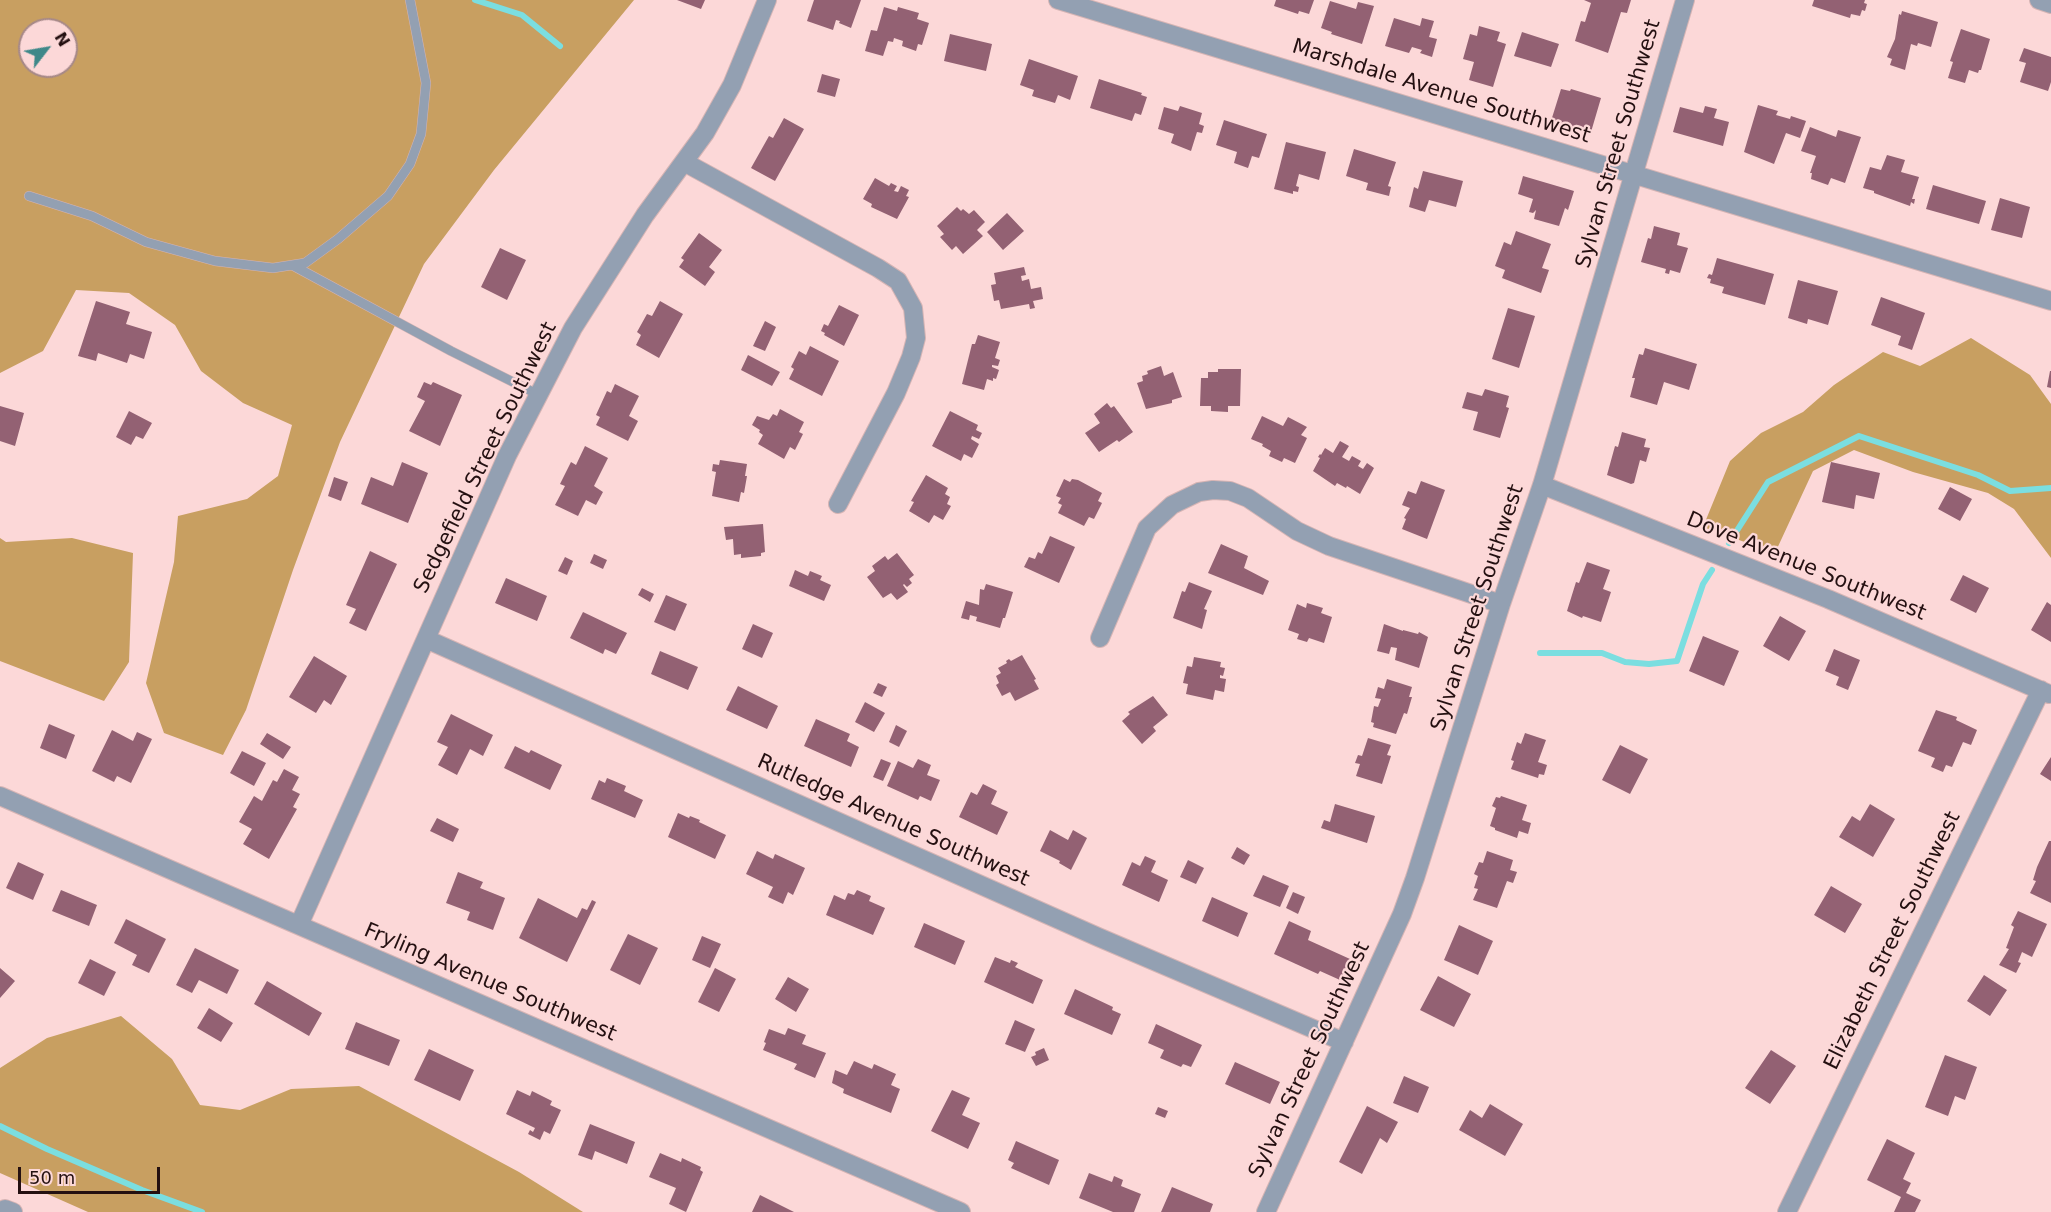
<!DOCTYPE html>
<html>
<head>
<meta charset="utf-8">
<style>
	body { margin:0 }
	#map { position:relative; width:2051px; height:1212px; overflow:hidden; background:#fcd8d8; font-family:"DejaVu Sans",sans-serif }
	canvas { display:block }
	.north { position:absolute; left:18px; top:18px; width:60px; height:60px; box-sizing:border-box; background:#fcd8d8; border:2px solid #a68888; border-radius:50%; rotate:59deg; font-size:16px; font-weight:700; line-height:24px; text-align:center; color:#241011 }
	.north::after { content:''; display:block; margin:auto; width:21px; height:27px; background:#3f8889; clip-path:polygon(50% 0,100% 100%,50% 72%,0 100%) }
	.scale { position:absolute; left:18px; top:1167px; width:142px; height:27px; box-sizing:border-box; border:3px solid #241011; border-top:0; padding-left:8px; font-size:18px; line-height:21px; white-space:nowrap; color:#241011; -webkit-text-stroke:4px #fcd8d8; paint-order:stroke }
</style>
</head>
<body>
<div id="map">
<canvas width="2051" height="1212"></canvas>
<div class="north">N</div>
<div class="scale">50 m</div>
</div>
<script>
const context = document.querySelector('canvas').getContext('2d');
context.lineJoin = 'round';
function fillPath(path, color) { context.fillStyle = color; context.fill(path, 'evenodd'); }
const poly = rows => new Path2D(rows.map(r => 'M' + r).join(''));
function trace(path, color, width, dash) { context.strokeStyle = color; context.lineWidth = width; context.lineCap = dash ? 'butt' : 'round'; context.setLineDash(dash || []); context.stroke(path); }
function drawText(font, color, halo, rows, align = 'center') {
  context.font = font + ' "DejaVu Sans",sans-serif'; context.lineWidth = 4.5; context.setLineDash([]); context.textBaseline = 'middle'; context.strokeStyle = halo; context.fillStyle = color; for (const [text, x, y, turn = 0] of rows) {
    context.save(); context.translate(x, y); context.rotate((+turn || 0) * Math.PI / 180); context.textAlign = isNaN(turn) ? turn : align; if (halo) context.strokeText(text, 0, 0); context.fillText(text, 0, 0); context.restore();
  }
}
const forest = poly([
	[0,0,634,0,494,170,424,264,340,442,293,570,246,710,223,755,164,733,146,683,174,562,178,516,247,499,278,476,292,425,243,403,201,371,175,325,129,293,76,290,43,351,0,373],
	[30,30,66,30,66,66,30,66],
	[1971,338,2030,375,2051,404,2051,558,2014,509,1988,493,1913,472,1854,450,1813,471,1775,553,1703,527,1730,461,1761,433,1803,412,1834,385,1883,352,1920,366],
	[0,538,6,542,72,538,133,553,129,662,104,701,0,661],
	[121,1016,172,1059,200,1105,240,1110,291,1089,359,1086,519,1172,583,1212,88,1212,0,1173,0,1068,47,1038]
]);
const stream = poly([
	[475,0,522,15,560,46],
	[1729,543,1768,482,1859,436,1978,475,2010,491,2051,488],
	[1540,653,1602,653,1625,662,1649,664,1677,661,1703,584,1712,570],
	[0,1126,47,1149,142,1190,202,1212]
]);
const building = poly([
	[677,0,705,0,701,9],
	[814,0,861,0,851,28,839,23,840,21,836,20,833,30,807,21],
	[1276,0,1314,0,1309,14,1299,11,1298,14,1274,6],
	[1584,0,1631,0,1627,13,1621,12,1608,53,1575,41,1581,21,1585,22,1591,3],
	[1814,0,1865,0,1864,3,1867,4,1865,11,1862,10,1860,16,1851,14,1850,18,1812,6],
	[1330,1,1356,9,1358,2,1374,6,1362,44,1331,34,1332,32,1321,28],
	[884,7,897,11,898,7,919,13,917,19,929,23,922,45,918,44,916,51,902,46,903,41,894,38,893,42,888,41,883,56,865,51,871,30,877,31],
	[1902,11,1938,22,1931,47,1918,43,1917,46,1911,44,1905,70,1890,65,1892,59,1887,57,1895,39,1899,14,1901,15],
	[1394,18,1420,26,1422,18,1434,21,1429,37,1437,39,1432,57,1420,53,1422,50,1412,47,1409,53,1385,46],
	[1479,26,1500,32,1497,41,1506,44,1493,87,1469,80,1474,62,1463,59,1470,34,1477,36],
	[1961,29,1990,39,1981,70,1979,70,1978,73,1969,70,1965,83,1948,78,1953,62,1950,61],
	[1522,32,1559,44,1551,67,1514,56],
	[950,34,992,44,986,71,944,61],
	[2024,48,2051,57,2051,82,2048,91,2020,82,2026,63,2019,61],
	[1029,59,1078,76,1070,100,1058,95,1055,103,1032,96,1034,90,1020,85],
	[822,74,840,79,835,97,817,92],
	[1099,79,1142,93,1141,95,1147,97,1141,115,1135,113,1132,121,1090,108],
	[1561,89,1570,91,1571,89,1601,98,1591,132,1581,129,1579,136,1566,132,1568,126,1551,121],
	[1758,105,1778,111,1776,115,1790,119,1791,116,1806,121,1800,138,1786,133,1774,164,1744,152],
	[1180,106,1202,113,1199,124,1204,126,1202,133,1197,132,1191,151,1171,143,1174,134,1158,129,1164,107,1178,111],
	[1705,106,1717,109,1714,118,1729,122,1723,146,1673,132,1680,107,1703,113],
	[784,118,804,129,775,181,751,168,769,136,773,138],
	[1224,120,1267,134,1259,158,1252,156,1248,168,1234,163,1237,152,1216,145],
	[1810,127,1836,137,1838,130,1861,137,1845,183,1831,178,1828,185,1811,179,1812,173,1810,173,1816,156,1801,151],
	[1286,142,1326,152,1319,180,1299,174,1296,186,1299,187,1298,192,1293,191,1293,194,1274,189],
	[1354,149,1396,162,1388,186,1391,187,1389,196,1366,190,1368,183,1346,176],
	[1887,155,1905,160,1901,172,1919,177,1912,199,1915,199,1914,204,1911,202,1910,206,1874,193,1874,191,1863,188,1870,167,1881,170],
	[1423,171,1463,181,1456,207,1429,200,1425,212,1409,207,1414,187,1418,189],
	[1523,176,1574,191,1568,210,1565,208,1559,226,1534,219,1536,210,1533,213,1529,212,1533,199,1518,194],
	[875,178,889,186,891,183,897,186,894,191,898,192,901,186,909,190,906,196,909,197,897,219,871,207,872,204,863,199],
	[1933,185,1986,201,1979,224,1926,209],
	[2000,198,2030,207,2022,238,1991,230],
	[957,207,961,211,963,209,969,214,974,210,985,222,977,230,983,236,963,254,956,246,952,250,940,237,944,234,937,226],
	[1007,213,1024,231,1003,250,987,232],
	[1654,226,1680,233,1677,245,1688,248,1680,273,1670,270,1669,274,1665,273,1666,269,1641,262,1648,238,1651,239],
	[1516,231,1551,244,1542,268,1549,270,1541,293,1502,278,1505,270,1495,266,1504,242,1511,245],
	[699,233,722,250,709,267,715,272,705,286,679,267,684,260,681,258],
	[500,248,526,260,507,300,481,287],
	[1717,258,1774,274,1765,305,1722,293,1724,287,1710,283,1711,279,1707,278,1709,274,1712,275],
	[1024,267,1026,275,1021,276,1022,281,1029,279,1031,289,1041,287,1043,299,1033,301,1035,308,1030,309,1029,304,1001,309,999,300,994,301,991,285,996,284,994,273],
	[1798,280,1838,291,1828,325,1808,319,1807,324,1788,318],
	[1881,297,1925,313,1912,350,1898,345,1901,336,1871,325],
	[96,301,130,312,126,324,152,332,144,359,130,354,127,363,98,353,96,361,78,356],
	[660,301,683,314,659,358,636,345,641,335,637,332,647,314,652,316],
	[839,305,859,315,844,346,824,335,825,333,821,331,824,324,828,326],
	[1508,308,1535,316,1519,368,1492,359],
	[765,321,776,327,765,351,753,346],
	[978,335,1000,342,995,358,1000,360,998,366,992,365,992,367,999,370,996,379,993,378,993,381,987,379,984,390,962,384,972,344,975,344],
	[810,346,839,361,822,396,789,379,794,369,791,367,799,351,806,355],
	[1645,348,1697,364,1689,390,1664,382,1657,405,1630,397,1635,378,1632,378,1639,354,1643,355],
	[748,355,780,372,772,386,741,370],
	[1161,366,1164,376,1173,372,1182,397,1172,400,1172,403,1146,409,1137,383,1143,381,1142,376,1148,374,1147,371],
	[1218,369,1241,369,1240,406,1228,406,1228,412,1211,411,1211,406,1200,406,1201,378,1208,378,1208,372,1218,372],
	[2050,371,2051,371,2051,388,2047,387],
	[424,382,431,385,433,382,462,395,440,446,409,431,425,401,417,397],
	[615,384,639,396,629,416,638,421,628,441,596,425,600,417,596,415,607,391,611,393],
	[1485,389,1509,396,1506,407,1509,408,1500,438,1473,430,1478,412,1462,408,1467,392,1482,396],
	[1107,403,1111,408,1114,406,1133,432,1119,442,1117,440,1099,452,1085,433,1100,423,1094,414],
	[0,406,24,413,15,446,0,441],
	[780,409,804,422,799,432,803,434,795,450,790,447,784,459,758,444,763,435,759,432,760,430,752,425,757,416,769,420,773,414,777,416],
	[129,411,152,423,143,439,136,436,131,445,116,437],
	[950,411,978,425,976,430,982,433,979,439,972,436,971,439,979,444,972,458,964,454,961,461,932,446],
	[1262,416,1283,426,1288,417,1307,427,1301,435,1307,438,1295,463,1284,458,1282,462,1269,456,1271,451,1262,446,1263,444,1251,439],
	[1622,432,1646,439,1644,447,1650,448,1646,462,1640,460,1634,483,1631,484,1607,475,1615,446,1618,447],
	[1340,441,1349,446,1342,457,1349,461,1352,456,1361,461,1358,466,1363,469,1367,463,1374,468,1360,494,1347,486,1346,488,1337,483,1335,486,1313,471,1320,458,1318,457,1320,454,1321,455,1325,448,1333,453],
	[585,446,608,458,594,486,603,492,596,505,586,500,578,516,555,505,565,486,560,484,571,462,576,465],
	[720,460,747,464,745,476,747,476,744,493,741,492,739,502,712,496,716,472,712,471,713,464,719,465],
	[402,462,428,473,408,523,361,504,371,477,393,486],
	[1831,462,1880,473,1874,499,1856,495,1854,509,1822,502],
	[926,475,948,488,945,494,950,497,947,504,951,506,943,520,934,515,929,523,909,511,914,502,911,501],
	[334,477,348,482,341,501,328,496],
	[1064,479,1070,482,1072,479,1078,480,1102,493,1098,501,1102,503,1094,519,1089,517,1084,526,1058,513,1062,505,1058,503,1061,498,1056,496],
	[1421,481,1445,490,1427,539,1402,529,1406,519,1404,518,1410,508,1402,505,1408,491,1416,494],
	[1950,487,1972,499,1960,521,1938,509],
	[763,524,765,552,761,553,761,556,741,558,741,554,734,555,733,539,726,540,724,527],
	[1050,536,1075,547,1059,583,1024,567,1029,557,1035,559,1038,552,1042,554],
	[1221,544,1248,556,1244,568,1269,581,1263,595,1208,573],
	[370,551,397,564,366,631,349,623,356,609,346,605],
	[897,553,914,575,909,579,912,583,907,587,904,584,903,585,908,592,897,600,891,593,883,598,867,577,875,571,872,566,885,556,888,560],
	[594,554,607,560,603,569,590,563],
	[565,557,573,561,567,575,558,571],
	[1587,562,1610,570,1603,589,1611,592,1601,622,1583,616,1582,618,1567,611,1576,582,1579,583],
	[795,570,808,576,810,571,822,576,820,580,831,585,824,601,789,586],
	[1963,575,1989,588,1976,613,1950,600],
	[506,578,547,596,537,621,495,603],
	[1189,582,1212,591,1204,609,1207,610,1202,629,1173,618,1182,591,1185,592],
	[986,584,1013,592,1005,618,1003,618,1000,628,976,621,977,617,970,615,969,620,961,618,966,601,979,605,980,589,984,590],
	[642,588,654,594,650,602,638,595],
	[666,595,687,604,675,631,654,622],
	[2047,602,2051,605,2051,642,2031,630],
	[1307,603,1323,608,1321,613,1332,617,1324,643,1309,638,1307,642,1297,639,1299,634,1288,630,1297,604,1306,608],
	[583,612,627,633,616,654,605,649,603,654,570,638],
	[1780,616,1806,631,1789,661,1763,646],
	[753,624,773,633,762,658,742,649],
	[1384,624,1403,631,1403,630,1418,634,1419,632,1428,637,1419,668,1395,660,1397,648,1391,647,1389,654,1377,651],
	[1703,636,1739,651,1724,686,1689,671],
	[1834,649,1860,660,1848,690,1836,685,1839,677,1825,671],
	[660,651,698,667,688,690,651,674],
	[1022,655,1036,679,1034,680,1039,689,1015,701,1010,692,1002,696,996,685,999,683,996,676,1001,673,998,668,1007,663,1006,661,1009,659,1011,661],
	[314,656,347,676,331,705,324,700,316,713,289,697],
	[1194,657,1221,662,1220,667,1225,668,1223,676,1220,675,1220,678,1226,679,1224,692,1215,690,1213,700,1186,694,1188,684,1183,683,1187,666,1192,667],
	[1387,679,1412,687,1409,697,1412,697,1407,714,1404,713,1396,734,1373,727,1374,723,1371,722,1374,706,1378,707,1381,699,1375,698,1378,687,1384,689],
	[878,683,887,687,882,697,873,693],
	[738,686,778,706,767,729,726,710],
	[1153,696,1168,715,1153,727,1156,731,1142,744,1122,721,1130,714,1128,712],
	[865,702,885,713,874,732,855,722],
	[1936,710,1957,717,1956,720,1977,730,1971,745,1963,742,1952,767,1946,765,1943,772,1931,767,1935,758,1918,751],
	[451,714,493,735,483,756,470,749,457,775,438,765,448,747,437,742],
	[816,719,850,734,847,741,859,747,851,767,804,746],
	[49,724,75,735,66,759,40,748],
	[896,725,907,731,899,747,889,742],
	[112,730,133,741,137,732,152,739,131,783,117,776,114,782,92,771],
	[267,733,291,747,283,759,260,744],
	[1525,733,1546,740,1538,762,1547,765,1544,775,1539,774,1538,778,1511,769,1514,761,1511,760,1517,742,1521,744],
	[1368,738,1391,745,1387,755,1391,756,1382,784,1356,776,1360,764,1355,763,1358,755,1362,756],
	[1620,745,1648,759,1630,794,1602,780],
	[515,746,529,753,531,750,562,765,550,790,504,768],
	[242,751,266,763,254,786,230,773],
	[2051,757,2051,781,2040,774],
	[881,759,891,763,883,781,873,777],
	[918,759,931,765,927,775,940,780,931,801,920,796,918,800,887,786,898,761,913,768],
	[284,769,299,777,292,790,300,794,293,807,297,809,269,859,243,844,252,829,239,822,254,796,262,801,273,780,277,782],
	[607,778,626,786,624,791,643,800,635,818,591,799,599,780,605,783],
	[983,784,997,791,991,804,1008,812,997,835,959,817,971,792,977,795],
	[1501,796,1527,805,1522,820,1531,823,1528,834,1519,831,1517,838,1495,830,1495,828,1490,826,1496,808,1492,806,1496,797,1500,798],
	[1335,804,1375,816,1367,843,1321,828,1324,820,1330,822],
	[1870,804,1895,819,1873,857,1839,837,1852,816,1860,821],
	[678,813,689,818,690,816,700,820,699,822,726,835,715,859,668,837],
	[437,818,459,829,453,842,430,831],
	[1050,830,1068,840,1073,830,1087,838,1071,870,1059,863,1060,861,1040,851],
	[2049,841,2051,841,2051,903,2030,893,2036,881,2033,880,2037,867],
	[1237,847,1250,855,1244,865,1231,858],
	[757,851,773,859,775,854,805,868,793,895,788,892,783,904,768,897,773,887,746,874],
	[1487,851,1513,860,1510,870,1517,872,1513,883,1507,881,1497,908,1473,900,1478,889,1474,888,1478,876,1474,874,1479,862,1483,863],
	[1145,856,1156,861,1151,872,1168,880,1159,902,1122,885,1132,862,1140,866],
	[1188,860,1204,868,1196,884,1180,877],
	[18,862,44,874,33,900,6,888],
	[458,872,483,882,480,888,505,898,493,930,467,920,470,912,446,903],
	[1263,875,1289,886,1280,907,1253,896],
	[1831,886,1862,904,1845,933,1814,915],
	[61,890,97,905,89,926,52,911],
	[857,890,871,896,869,901,885,908,873,935,826,915,834,895,845,900,848,893,854,895],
	[1293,892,1305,897,1298,914,1286,908],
	[1212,897,1248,913,1238,937,1202,921],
	[538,898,577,918,582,908,587,910,592,900,596,902,567,962,519,938],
	[2018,911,2047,924,2032,957,2022,952,2018,962,2021,963,2016,973,1999,965,2009,949,2006,948,2014,927,2011,925],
	[126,919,166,939,149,973,132,965,137,955,114,943],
	[1289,921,1311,931,1308,940,1350,959,1340,980,1320,971,1318,974,1274,954],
	[924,923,965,941,955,965,914,947],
	[1459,925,1493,941,1478,975,1444,960],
	[628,934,658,948,640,985,610,970],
	[702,936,721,944,710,968,692,960],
	[195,948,239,970,227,994,199,980,192,993,176,985],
	[995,957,1010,963,1011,960,1018,963,1015,967,1043,980,1033,1004,984,982],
	[90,959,116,972,104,996,78,983],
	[0,968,15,981,0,998],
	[715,968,736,979,719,1012,698,1002],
	[1984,975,2007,990,1990,1016,1967,1001],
	[1438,976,1471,994,1454,1027,1420,1010],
	[788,977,809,989,796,1012,775,999],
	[267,981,322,1013,309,1036,254,1004],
	[1075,989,1113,1007,1112,1010,1121,1014,1112,1035,1064,1014],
	[209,1008,233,1023,221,1042,197,1028],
	[1015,1020,1035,1029,1025,1052,1005,1044],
	[356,1022,400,1040,389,1066,345,1049],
	[1156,1024,1202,1045,1191,1067,1183,1064,1181,1067,1160,1058,1164,1050,1148,1043],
	[788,1028,806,1035,802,1044,826,1053,815,1078,794,1069,797,1064,763,1050,766,1043,764,1042,769,1029,785,1035],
	[1044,1048,1049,1060,1036,1066,1031,1057,1036,1055,1035,1052],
	[429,1049,474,1070,460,1101,414,1080],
	[1771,1050,1796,1066,1770,1104,1745,1088],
	[1945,1055,1977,1067,1965,1100,1955,1096,1948,1116,1925,1107],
	[854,1061,872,1069,874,1064,896,1074,891,1085,900,1089,891,1113,843,1093,844,1089,832,1083,835,1070,847,1075],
	[1235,1062,1280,1082,1270,1104,1225,1084],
	[1404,1076,1429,1087,1418,1113,1393,1103],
	[517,1090,530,1096,532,1091,552,1101,550,1105,561,1110,550,1134,544,1131,540,1140,528,1134,530,1130,533,1132,535,1128,506,1114],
	[952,1090,970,1098,962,1115,980,1123,968,1149,931,1131],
	[1490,1104,1523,1124,1505,1156,1459,1130,1470,1110,1482,1118],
	[1367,1106,1398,1122,1387,1143,1380,1138,1362,1174,1339,1162],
	[1158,1107,1168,1111,1165,1118,1155,1114],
	[590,1124,635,1142,627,1164,595,1151,592,1160,578,1155],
	[1887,1139,1915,1153,1903,1179,1911,1183,1906,1193,1921,1200,1915,1212,1894,1212,1901,1197,1867,1180],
	[1016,1141,1059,1160,1049,1185,1011,1168,1014,1163,1008,1160],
	[660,1153,681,1162,682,1158,701,1167,700,1170,703,1172,686,1212,669,1204,676,1188,649,1177],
	[1089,1173,1112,1182,1114,1176,1123,1180,1121,1186,1141,1194,1134,1212,1113,1212,1079,1198],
	[1172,1187,1213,1204,1210,1212,1161,1212],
	[760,1195,794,1212,752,1212]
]);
const lane = poly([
	[29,196,92,216,146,242,215,261,273,268,305,263,338,239,388,196,410,164,421,134,426,83,410,0],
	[292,265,451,351,539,395]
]);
const street = poly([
	[1058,0,2051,301],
	[2039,0,2051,4],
	[684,162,878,268,898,281,913,308,916,338,911,357,896,393,838,504],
	[1542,485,1828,599,2049,694],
	[1100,638,1147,528,1172,505,1199,492,1213,490,1230,491,1248,498,1297,531,1329,546,1501,604],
	[426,639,1098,937,1344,1042],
	[0,796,961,1212],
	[299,925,507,456,573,328,645,215,705,133,732,85,767,0],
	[3,1212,5,1209,13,1212],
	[1266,1212,1402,914,1415,878,1501,604,1542,485,1685,0],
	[1787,1212,2041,690]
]);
const streetNames = [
	["Marshdale Avenue Southwest",1441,92,17],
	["Sylvan Street Southwest",1619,144,-74],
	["Sedgefield Street Southwest",486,458,-64],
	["Dove Avenue Southwest",1806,567,22],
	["Sylvan Street Southwest",1478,608,-72],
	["Rutledge Avenue Southwest",893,821,24],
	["Elizabeth Street Southwest",1893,941,-64],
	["Fryling Avenue Southwest",490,983,23],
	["Sylvan Street Southwest",1310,1060,-65]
];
fillPath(forest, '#c89f61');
trace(stream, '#7bdee0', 6);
fillPath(building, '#936173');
trace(lane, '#d5b4b4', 10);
trace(street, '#d5b4b4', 20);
trace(lane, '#93a0b2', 9);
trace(street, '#93a0b2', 18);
drawText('21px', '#241011', '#fcd8d8', streetNames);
</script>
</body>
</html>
